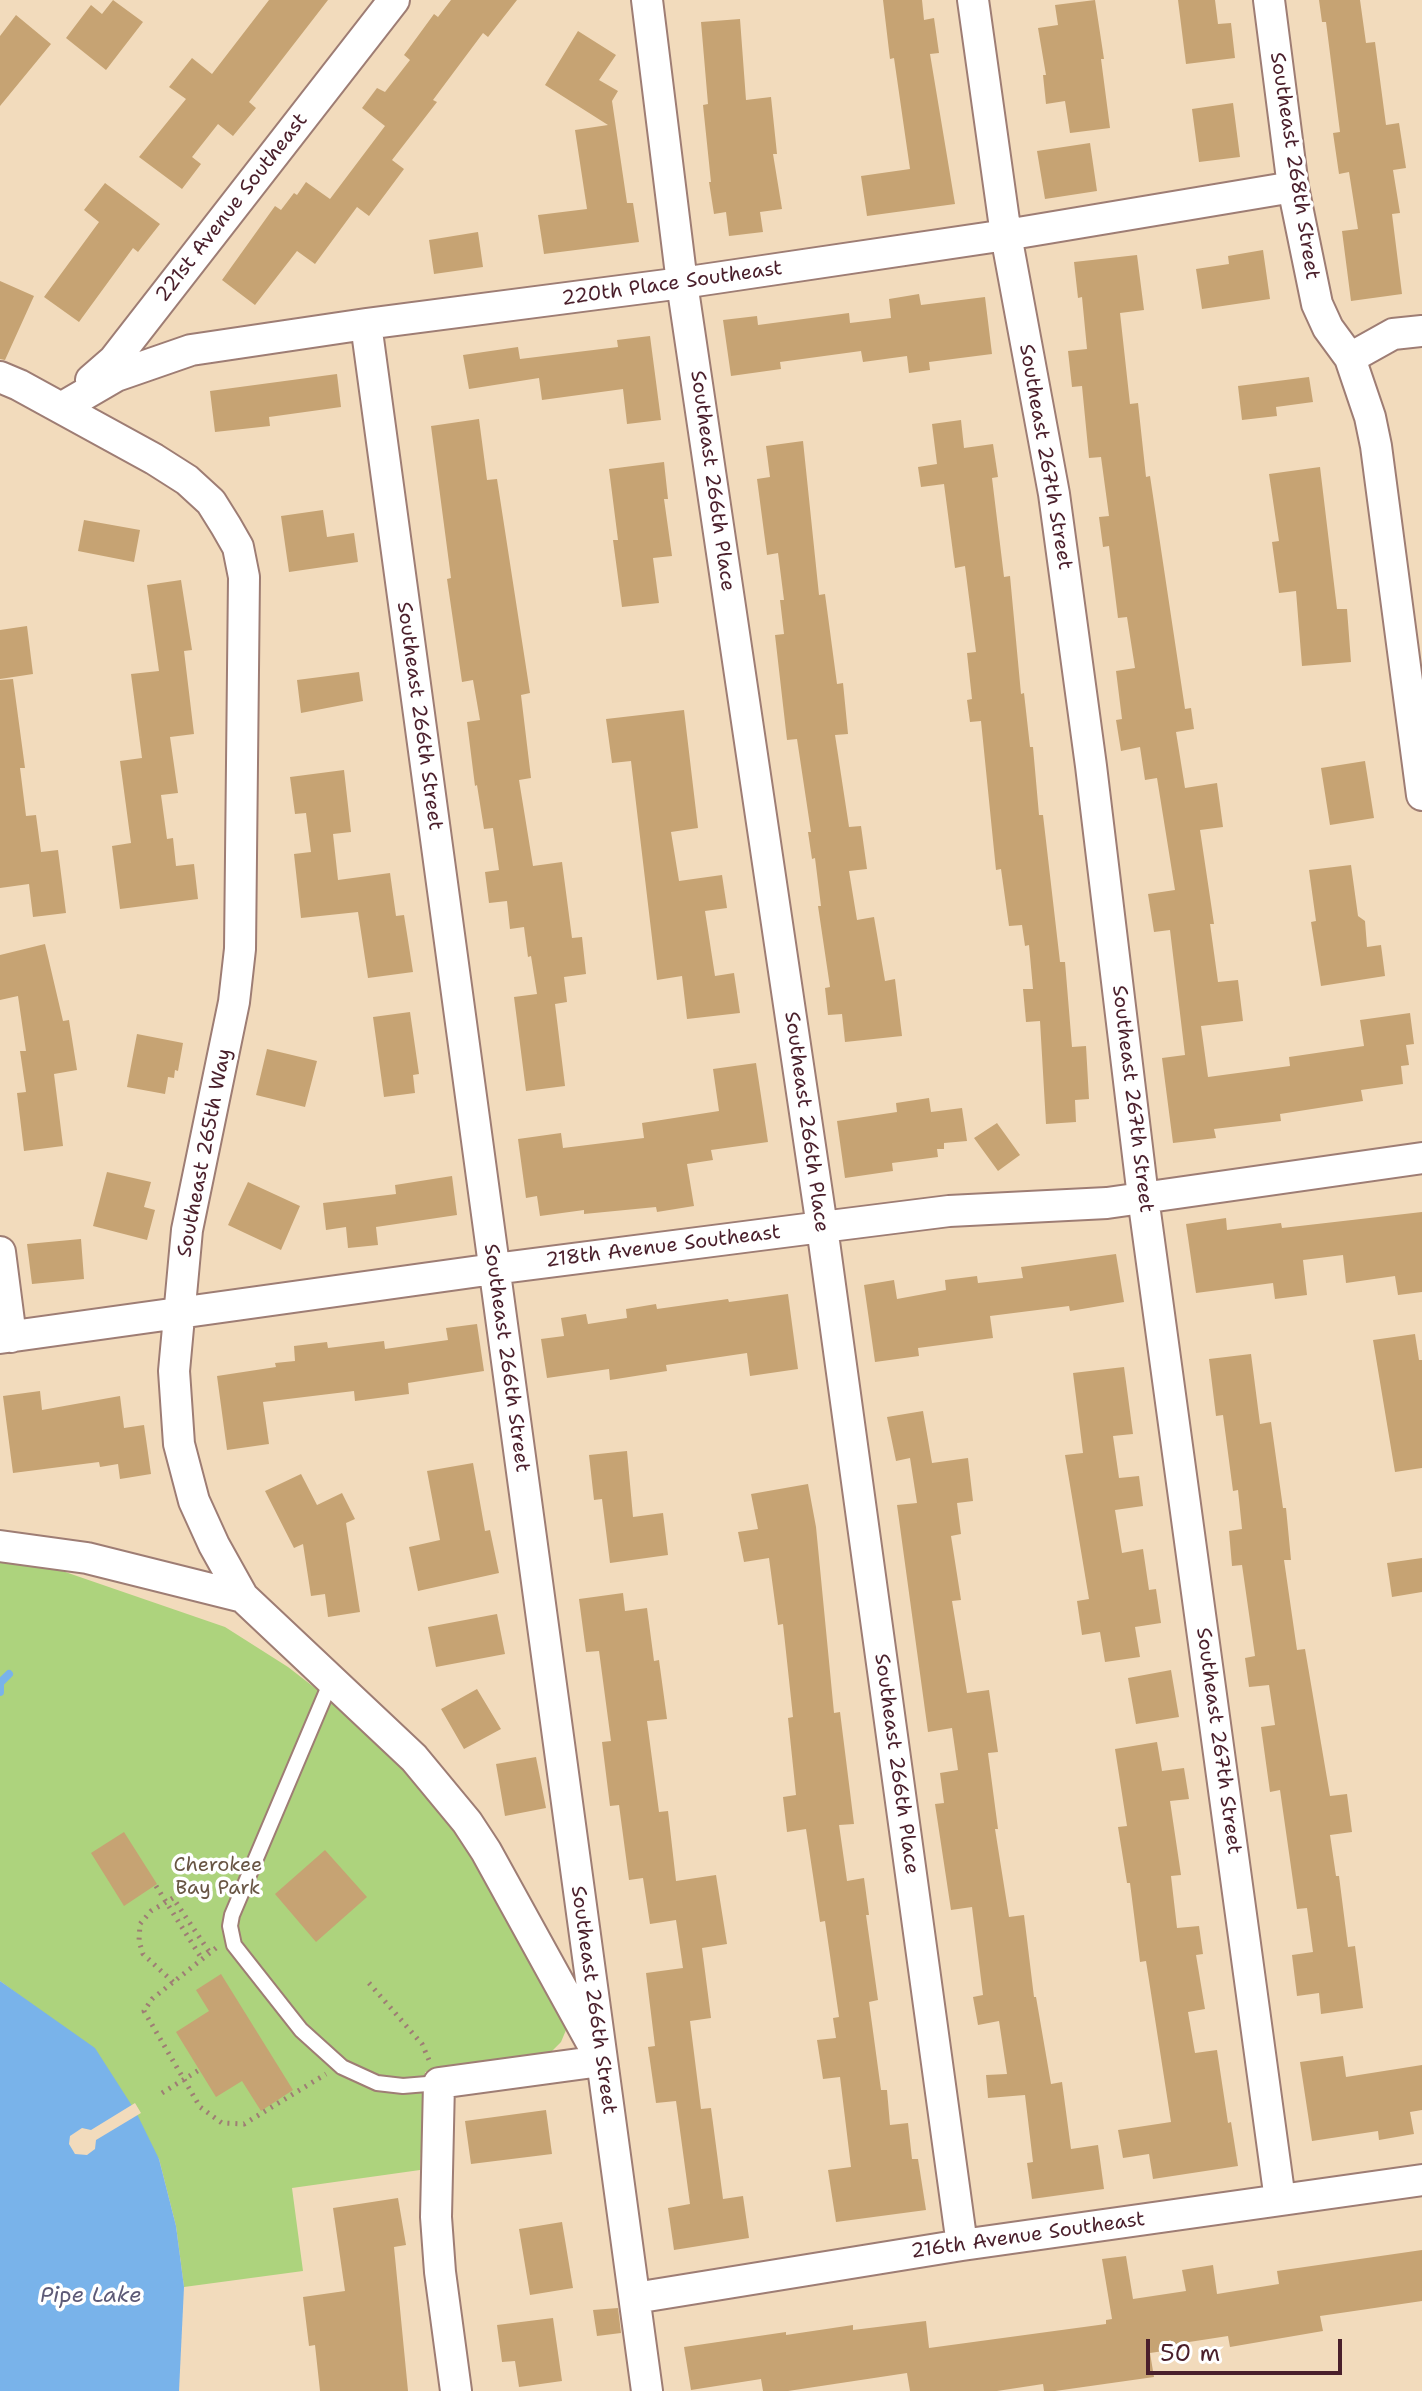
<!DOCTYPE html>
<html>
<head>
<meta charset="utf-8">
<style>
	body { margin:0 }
	#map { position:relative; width:1422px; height:2391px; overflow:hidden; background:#f2dbbc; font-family:"Shantell Sans",sans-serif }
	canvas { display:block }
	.scale { position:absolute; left:1146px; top:2339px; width:196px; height:36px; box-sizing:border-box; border:4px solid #4a1f2b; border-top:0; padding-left:10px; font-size:24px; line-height:28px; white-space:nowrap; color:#4a1f2b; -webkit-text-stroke:6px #fff; paint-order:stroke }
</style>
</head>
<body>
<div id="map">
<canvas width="1422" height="2391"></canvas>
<div class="scale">50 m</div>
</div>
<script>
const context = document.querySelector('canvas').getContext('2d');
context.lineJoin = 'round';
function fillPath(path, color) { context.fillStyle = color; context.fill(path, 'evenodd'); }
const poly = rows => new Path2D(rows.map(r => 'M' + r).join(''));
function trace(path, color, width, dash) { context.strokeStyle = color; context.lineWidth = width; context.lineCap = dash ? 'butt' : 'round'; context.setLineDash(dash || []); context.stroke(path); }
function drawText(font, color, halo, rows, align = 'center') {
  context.font = font + ' "Shantell Sans",sans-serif'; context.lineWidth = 7; context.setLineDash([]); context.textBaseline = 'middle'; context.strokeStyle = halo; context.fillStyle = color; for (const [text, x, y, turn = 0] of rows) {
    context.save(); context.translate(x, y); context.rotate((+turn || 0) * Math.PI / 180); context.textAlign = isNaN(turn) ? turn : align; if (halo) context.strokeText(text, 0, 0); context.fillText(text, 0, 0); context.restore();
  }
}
const green = poly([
	[0,1553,13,1554,225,1627,288,1667,391,1747,462,1840,566,2030,561,2042,550,2053,425,2072,420,2170,292,2188,303,2271,184,2287,176,2226,159,2159,40,2011,0,1981]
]);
const water = poly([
	[0,1981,95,2048,136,2112,159,2159,176,2226,184,2287,179,2391,0,2391]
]);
const pier = poly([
	[135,2103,141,2113,96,2140,95,2149,87,2155,75,2154,69,2144,70,2136,82,2128,91,2130]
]);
const stream = poly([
	[0,1692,0,1683,9,1674]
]);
const building = poly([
	[113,0,143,22,106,70,66,38,91,5,102,14],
	[269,0,328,0,249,102,256,108,233,136,218,124,192,157,201,164,182,189,139,157,186,99,169,87,192,58,212,74],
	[451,0,517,0,488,37,483,33,433,100,437,102,392,160,404,169,369,216,357,207,315,264,297,251,255,305,222,280,275,206,281,210,294,193,297,195,306,182,330,199,385,126,362,108,377,88,385,92,410,60,404,55,434,14,438,17],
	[883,0,922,0,924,20,934,18,939,53,930,54,955,204,867,216,861,176,910,169,894,58,890,59],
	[1095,0,1104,59,1101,59,1110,128,1070,133,1065,101,1046,104,1043,75,1046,75,1038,28,1058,25,1055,5],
	[1178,0,1215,0,1218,24,1231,23,1235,58,1186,64],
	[1319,0,1360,0,1366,43,1375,42,1386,125,1399,123,1406,168,1393,170,1400,213,1392,214,1402,294,1351,301,1342,231,1358,229,1349,172,1339,174,1333,133,1340,132,1326,22,1322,22],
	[16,15,51,44,0,106,0,36],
	[740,19,746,100,771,97,777,154,773,154,782,209,760,212,763,232,729,236,726,212,714,214,709,182,711,182,703,105,708,104,701,22],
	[578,31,616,55,599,80,618,91,612,101,627,203,633,203,639,242,544,254,538,215,587,209,575,130,608,125,545,85],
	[1233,103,1240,157,1199,162,1192,109],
	[1090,143,1097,191,1045,199,1037,151],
	[105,183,160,224,138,252,133,248,79,322,44,297,99,222,84,210],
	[478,232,483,267,434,274,429,240],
	[1263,250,1270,299,1202,309,1196,269,1229,264,1228,256],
	[1137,255,1144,310,1120,313,1130,404,1138,403,1146,477,1150,476,1185,709,1191,708,1194,729,1176,732,1185,788,1217,783,1223,827,1200,830,1214,924,1210,924,1218,982,1238,980,1243,1021,1201,1026,1208,1077,1290,1066,1289,1057,1364,1046,1360,1020,1410,1013,1414,1044,1406,1045,1409,1065,1401,1066,1403,1084,1361,1090,1363,1101,1280,1114,1281,1121,1214,1129,1216,1138,1173,1143,1162,1058,1185,1055,1170,930,1154,932,1148,894,1175,890,1157,778,1145,780,1140,747,1121,751,1116,720,1122,719,1116,671,1135,668,1127,617,1118,618,1109,546,1103,547,1099,517,1109,516,1101,457,1089,458,1082,386,1072,387,1068,351,1087,349,1082,297,1078,298,1074,262],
	[0,281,34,296,5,360,0,359],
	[919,294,921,305,985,297,992,354,929,362,930,370,909,373,907,356,863,362,861,351,780,362,781,369,731,376,723,320,757,316,758,325,849,313,850,323,891,318,889,299],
	[650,336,661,420,627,424,623,389,542,400,539,378,469,389,463,355,518,347,520,359,618,347,617,340],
	[337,374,341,407,269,417,270,426,215,432,210,391],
	[1309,377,1313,402,1276,407,1277,416,1242,420,1238,386],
	[479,419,487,480,497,479,530,693,521,695,531,778,519,780,533,866,562,862,572,938,582,937,586,974,564,977,567,1002,555,1004,565,1086,526,1091,514,997,537,994,531,956,528,957,524,927,510,929,507,901,489,903,485,872,499,870,493,828,484,829,477,785,475,786,467,722,480,720,473,680,462,682,447,579,451,578,431,426],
	[961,420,964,448,993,444,998,477,992,478,1004,577,1010,576,1021,694,1024,693,1030,747,1033,747,1039,815,1043,815,1060,962,1065,962,1072,1047,1086,1046,1089,1099,1075,1100,1076,1122,1046,1124,1040,1021,1026,1022,1023,989,1033,989,1029,945,1025,946,1022,925,1009,926,1001,869,996,870,981,721,970,722,967,700,972,699,967,653,976,652,965,566,955,568,944,484,921,487,918,467,937,464,932,424],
	[803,441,819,595,825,594,837,684,843,683,848,734,835,735,849,827,861,826,867,869,849,871,857,920,874,917,885,981,895,979,902,1036,845,1042,842,1014,828,1015,825,988,830,987,818,906,821,906,815,858,812,859,808,832,811,832,797,739,787,740,775,635,784,634,780,600,784,600,778,553,767,555,757,479,770,477,766,446],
	[664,462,668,499,664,499,672,556,653,558,659,603,622,607,613,540,618,540,609,469],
	[1320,467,1337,609,1347,609,1351,662,1302,666,1296,591,1279,593,1272,542,1279,541,1269,474],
	[323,510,327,537,354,533,358,562,289,572,281,516],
	[84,520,140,530,134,562,78,551],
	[181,580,192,650,184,651,194,734,170,737,178,793,161,795,167,839,173,838,176,866,194,864,198,899,120,909,112,846,131,843,120,761,142,758,131,674,159,671,147,585],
	[27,626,33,674,0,679,0,630],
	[359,672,363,701,301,713,297,680],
	[13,679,25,768,20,768,26,816,36,815,41,852,58,850,66,913,33,917,29,884,0,888,0,680],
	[684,710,698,828,671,832,679,881,722,875,727,908,705,911,715,976,734,973,740,1013,687,1019,682,976,657,980,631,761,612,763,606,719],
	[1365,761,1374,818,1330,825,1321,768],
	[344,770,351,832,333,834,338,880,390,873,396,916,404,915,413,972,368,978,358,912,301,918,294,854,311,852,306,813,295,814,290,777],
	[1351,865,1358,916,1365,921,1367,947,1381,945,1385,976,1321,986,1311,922,1316,921,1309,870],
	[45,944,63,1021,69,1020,77,1070,54,1074,63,1146,24,1151,17,1093,26,1092,20,1051,26,1051,18,996,0,1000,0,955],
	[410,1012,419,1074,413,1075,415,1093,384,1097,373,1017],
	[137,1034,183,1043,178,1071,175,1070,174,1078,168,1077,165,1094,127,1087],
	[267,1049,317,1061,305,1107,256,1095],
	[756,1063,768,1142,711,1150,713,1160,687,1164,694,1206,657,1212,656,1207,584,1214,584,1210,540,1216,537,1196,526,1198,518,1139,561,1133,563,1148,644,1138,642,1123,719,1111,713,1069],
	[929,1098,931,1112,962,1108,967,1141,944,1143,944,1149,937,1149,938,1157,892,1163,893,1171,845,1178,837,1121,897,1112,896,1103],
	[997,1123,1020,1155,998,1171,974,1138],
	[107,1172,151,1182,144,1207,155,1210,147,1240,93,1226],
	[452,1176,457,1215,376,1227,378,1245,348,1248,346,1227,326,1230,323,1203,396,1194,395,1185],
	[248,1182,300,1206,281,1250,228,1225],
	[1422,1212,1422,1292,1398,1295,1395,1276,1346,1283,1343,1255,1303,1260,1307,1295,1275,1299,1273,1283,1196,1293,1186,1224,1226,1218,1227,1230,1281,1223,1282,1228],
	[81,1239,84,1279,32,1284,27,1244],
	[1116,1254,1124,1302,1070,1311,1069,1306,990,1316,993,1338,918,1348,919,1356,875,1362,864,1285,894,1280,897,1299,946,1290,945,1280,977,1276,978,1283,1023,1278,1021,1267],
	[788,1294,798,1369,750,1376,747,1353,666,1365,667,1371,610,1380,609,1369,547,1378,541,1339,564,1336,561,1318,586,1314,588,1324,627,1318,626,1309,656,1304,657,1309,728,1299,729,1302],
	[477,1324,484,1371,408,1383,409,1394,355,1401,354,1391,263,1402,269,1444,227,1450,217,1376,276,1367,275,1363,295,1361,294,1346,327,1342,328,1348,384,1341,385,1349,448,1340,446,1328],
	[1415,1334,1419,1360,1422,1360,1422,1468,1395,1472,1373,1340],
	[1251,1354,1260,1424,1271,1422,1283,1508,1286,1508,1291,1560,1284,1560,1297,1650,1305,1649,1330,1796,1347,1794,1352,1832,1330,1835,1336,1876,1339,1876,1348,1947,1355,1946,1363,2008,1321,2014,1319,1993,1297,1996,1292,1955,1313,1952,1307,1908,1297,1909,1280,1790,1270,1792,1261,1727,1275,1725,1269,1685,1249,1687,1245,1658,1255,1656,1242,1565,1232,1566,1229,1531,1242,1529,1238,1490,1233,1491,1223,1415,1216,1416,1209,1359],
	[1124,1367,1133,1434,1113,1436,1119,1478,1139,1476,1143,1506,1115,1510,1122,1553,1143,1549,1149,1590,1156,1589,1161,1623,1135,1627,1140,1657,1105,1662,1100,1632,1082,1635,1077,1601,1089,1599,1065,1455,1083,1453,1073,1373],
	[40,1391,42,1410,120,1396,124,1428,144,1425,151,1474,120,1479,118,1464,100,1467,99,1462,13,1473,3,1396],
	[923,1411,932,1463,968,1458,973,1501,957,1503,961,1534,951,1536,961,1600,952,1601,967,1693,989,1690,998,1752,988,1753,998,1829,995,1829,1009,1917,1024,1915,1034,1997,1036,1997,1051,2084,1062,2082,1071,2149,1098,2145,1104,2189,1032,2199,1027,2163,1033,2162,1025,2095,988,2098,986,2075,1007,2074,999,2021,978,2025,973,1997,983,1995,972,1907,951,1910,935,1804,944,1803,940,1773,958,1770,952,1728,928,1732,897,1505,917,1503,910,1458,896,1461,887,1417],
	[627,1451,633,1517,663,1513,668,1555,610,1563,602,1499,594,1500,589,1455],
	[473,1463,485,1531,490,1530,499,1573,418,1591,409,1547,440,1540,427,1471],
	[301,1474,317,1505,342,1493,355,1519,346,1523,360,1612,328,1617,325,1594,311,1596,303,1544,294,1548,265,1491],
	[808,1484,816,1527,834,1713,840,1712,854,1824,839,1825,847,1881,864,1878,869,1915,866,1915,878,2000,869,2002,881,2090,887,2090,890,2125,908,2123,912,2159,918,2159,926,2210,836,2222,828,2170,851,2167,840,2077,823,2079,817,2040,836,2038,833,2018,839,2017,825,1921,820,1922,806,1829,787,1832,783,1797,796,1795,788,1718,793,1717,783,1624,778,1625,769,1558,744,1562,738,1532,758,1529,751,1494],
	[1422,1558,1422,1592,1392,1597,1387,1563],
	[623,1593,625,1611,647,1608,654,1661,659,1660,667,1719,647,1721,659,1812,668,1811,676,1881,716,1875,727,1944,702,1948,711,2018,690,2021,701,2109,711,2108,723,2199,743,2196,749,2238,674,2250,668,2208,690,2204,676,2101,656,2103,648,2047,655,2046,646,1973,683,1968,676,1920,650,1924,643,1878,629,1880,619,1805,610,1806,602,1742,611,1741,599,1651,586,1652,579,1599],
	[497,1614,505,1654,436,1667,428,1627],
	[1171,1670,1179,1717,1136,1724,1128,1678],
	[477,1689,501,1729,464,1749,441,1709],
	[1157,1742,1162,1771,1184,1768,1189,1799,1170,1801,1181,1875,1171,1876,1177,1928,1199,1926,1203,1954,1196,1955,1205,2009,1188,2012,1195,2053,1217,2050,1228,2123,1231,2122,1238,2166,1153,2179,1149,2154,1123,2158,1118,2130,1171,2122,1146,1961,1140,1962,1130,1883,1127,1883,1118,1827,1127,1826,1115,1749],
	[536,1757,546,1808,505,1816,496,1764],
	[124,1832,157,1884,124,1906,91,1853],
	[325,1850,367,1897,316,1942,275,1894],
	[221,1974,293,2090,261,2111,242,2081,216,2097,176,2032,209,2011,196,1990],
	[1343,2056,1346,2077,1422,2065,1422,2110,1410,2112,1414,2134,1379,2140,1378,2131,1312,2141,1300,2062],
	[546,2110,552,2154,471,2164,465,2121],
	[398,2198,406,2245,394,2247,408,2391,320,2391,315,2345,309,2346,303,2297,345,2291,333,2208],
	[562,2222,573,2288,530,2295,519,2229],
	[1422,2250,1422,2301,1320,2316,1323,2331,1230,2347,1228,2336,1176,2344,1177,2349,1150,2353,1154,2377,1055,2391,1044,2391,1043,2384,997,2391,910,2391,907,2373,788,2391,763,2391,761,2379,691,2390,684,2347,786,2332,786,2335,853,2325,853,2330,926,2321,929,2348,1106,2324,1106,2320,1112,2319,1102,2259,1126,2256,1133,2299,1186,2291,1182,2270,1213,2265,1217,2294,1279,2284,1277,2271],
	[618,2308,621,2333,597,2336,593,2310],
	[553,2318,562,2381,519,2387,515,2361,502,2362,497,2325]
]);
const path = poly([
	[156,1886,202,1959],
	[216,1948,152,1999,144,2011,200,2107,222,2123,244,2124,326,2074],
	[173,1982,143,1954,139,1941,140,1924,151,1911,173,1898,210,1953],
	[369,1983,422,2044,429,2060],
	[162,2093,199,2070]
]);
const service = poly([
	[332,1679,232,1915,230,1926,234,1945,301,2030,342,2067,377,2083,403,2086,439,2083]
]);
const minor = poly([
	[647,0,682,283,822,1227,962,2245],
	[973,0,1006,235,1054,494,1091,766,1143,1197,1280,2200],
	[1269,0,1293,187,1317,304,1328,328,1350,358,1370,417,1376,446,1422,795],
	[366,324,647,2391],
	[1350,358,1393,334,1422,331],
	[0,377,19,385,154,459,187,480,211,502,226,526,238,547,244,577,240,949,234,1002,187,1230,174,1371,179,1444,194,1501,214,1545,243,1597,414,1758,467,1822,486,1851,593,2045],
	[91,380,114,360,394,0],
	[61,408,116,376,191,350,366,324,682,283,1006,235,1293,187],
	[0,1252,11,1337],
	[0,1338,494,1269,822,1227,949,1211,1107,1203,1422,1158],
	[0,1546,87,1558,243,1597],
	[635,2298,962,2245,1422,2180],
	[456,2391,440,2272,436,2217,439,2083,601,2061]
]);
const streetNames = [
	["Southeast 268th Street",1294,166,81],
	["221st Avenue Southeast",232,208,-52],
	["220th Place Southeast",672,284,-8],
	["Southeast 267th Street",1045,457,80],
	["Southeast 266th Place",712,481,82],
	["Southeast 266th Street",419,716,82],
	["Southeast 267th Street",1132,1099,83],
	["Southeast 266th Place",806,1122,82],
	["Southeast 265th Way",205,1153,-79],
	["218th Avenue Southeast",663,1247,-7],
	["Southeast 266th Street",506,1358,82],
	["Southeast 267th Street",1218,1741,82],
	["Southeast 266th Place",896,1764,82],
	["Southeast 266th Street",593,2000,82],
	["216th Avenue Southeast",1028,2236,-8]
];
const parkNames = [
	["Cherokee",218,1866],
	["Bay Park",218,1889]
];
const waterNames = [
	["Pipe Lake",91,2296]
];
fillPath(green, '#add37d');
fillPath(water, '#79b3ea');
fillPath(pier, '#f2dbbc');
trace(stream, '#79b3ea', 8);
fillPath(building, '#c6a373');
trace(service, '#9e7d74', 18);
trace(minor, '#9e7d74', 34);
trace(path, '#9e7d74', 5, [2, 6]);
trace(service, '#fff', 14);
trace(minor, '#fff', 30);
drawText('20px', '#4a1f2b', '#fff', streetNames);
drawText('20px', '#685544', '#fff', parkNames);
drawText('italic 22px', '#5d5a77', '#fff', waterNames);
</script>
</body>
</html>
